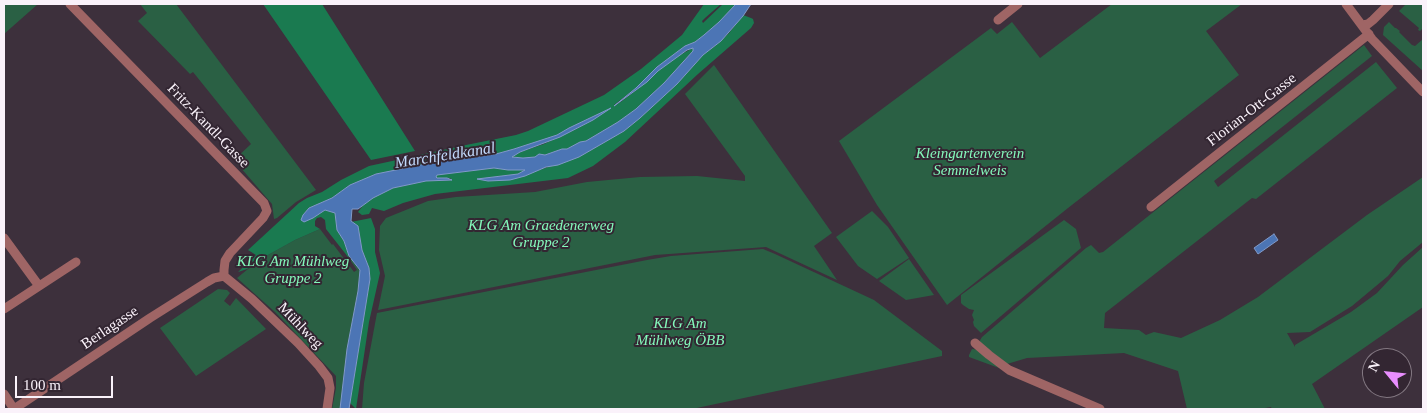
<!DOCTYPE html>
<html>
<head>
<meta charset="utf-8">
<style>
	body { margin:0 }
	#map { position:relative; width:1427px; height:413px; overflow:hidden; background:#3d303c; font-family:Georgia,serif }
	canvas { display:block }
	.frame { position:absolute; inset:0; border:5px solid #faf2fa; pointer-events:none }
	.north { position:absolute; left:1362px; top:348px; width:50px; height:50px; box-sizing:border-box; background:#332632; border:1px solid #837882; border-radius:50%; rotate:298deg; font-size:14px; font-weight:700; line-height:20px; text-align:center; color:#faf2fa }
	.north::after { content:''; display:block; margin:auto; width:18px; height:22px; background:#e98efe; clip-path:polygon(50% 0,100% 100%,50% 72%,0 100%) }
	.scale { position:absolute; left:15px; top:376px; width:98px; height:22px; box-sizing:border-box; border:2px solid #faf2fa; border-top:0; padding-left:6px; font-size:15px; line-height:18px; white-space:nowrap; color:#faf2fa; -webkit-text-stroke:4px #332632; paint-order:stroke }
</style>
</head>
<body>
<div id="map">
<canvas width="1427" height="413"></canvas>
<div class="frame"></div>
<div class="north">N</div>
<div class="scale">100 m</div>
</div>
<script>
const context = document.querySelector('canvas').getContext('2d');
context.lineJoin = 'round';
function fillPath(path, color) { context.fillStyle = color; context.fill(path, 'evenodd'); }
const poly = rows => new Path2D(rows.map(r => 'M' + r).join(''));
function trace(path, color, width, dash) { context.strokeStyle = color; context.lineWidth = width; context.lineCap = dash ? 'butt' : 'round'; context.setLineDash(dash || []); context.stroke(path); }
function drawText(font, color, halo, rows, align = 'center') {
  context.font = font + ' Georgia,serif'; context.lineWidth = 4; context.setLineDash([]); context.textBaseline = 'middle'; context.strokeStyle = halo; context.fillStyle = color; for (const [text, x, y, turn = 0] of rows) {
    context.save(); context.translate(x, y); context.rotate((+turn || 0) * Math.PI / 180); context.textAlign = isNaN(turn) ? turn : align; if (halo) context.strokeText(text, 0, 0); context.fillText(text, 0, 0); context.restore();
  }
}
const green = poly([
	[4,4,38,4,4,34],
	[140,4,176,4,316,190,296,202,277,218,274,219,272,204,234,160,251,144,193,72,190,74,138,21,147,13],
	[1112,4,1242,4,1206,31,1239,75,1068,208,947,305,877,205,839,141,991,28,997,34,1012,22,1040,58],
	[1406,4,1423,4,1423,24,1422,26,1423,28,1420,31,1418,30,1419,28,1399,11],
	[1389,22,1395,28,1396,28,1400,31,1399,32,1412,45,1415,46,1423,39,1423,71,1383,35,1384,27],
	[1364,45,1372,56,1214,181,1218,187,1376,62,1397,88,1256,199,1252,198,1105,313,1104,328,1139,330,1146,335,1154,332,1181,338,1220,320,1258,297,1367,215,1423,177,1423,242,1400,261,1388,276,1352,306,1310,332,1287,333,1295,347,1295,345,1351,312,1377,293,1403,265,1423,247,1423,307,1312,384,1325,409,1272,409,1271,407,1259,409,1187,409,1178,371,1124,353,1027,358,1007,364,979,342,982,337,1086,248,1091,245,1099,253,1103,252],
	[714,65,832,233,814,246,837,280,766,247,655,255,378,310,385,276,379,250,380,226,386,218,428,201,456,197,535,192,587,182,640,177,697,176,745,181,745,176,685,94],
	[872,211,888,227,909,258,877,279,858,266,836,237],
	[1064,220,1076,229,1081,248,981,333,974,326,973,322,974,320,972,315,974,310,969,309,963,305,961,303,961,295],
	[320,229,332,245,333,244,354,272,357,270,348,257,349,256,360,270,358,291,347,349,340,409,332,409,336,388,336,376,275,312,237,278,259,260,295,240],
	[763,249,775,254,874,300,942,351,942,356,692,409,362,409,364,383,377,313,647,260,671,256],
	[909,259,934,295,906,300,879,281],
	[218,289,227,290,230,293,224,301,230,306,236,298,266,329,196,376,160,328],
	[972,349,980,350,999,366,999,368,969,357,969,355]
]);
const forest = poly([
	[263,4,322,4,415,151,371,160],
	[704,4,721,4,705,18,702,21,703,23,723,4,736,4,719,22,704,35,695,42,685,46,657,67,636,88,614,105,614,106,622,101,639,88,658,71,678,56,693,48,693,51,664,83,636,109,618,122,586,141,580,142,567,149,562,149,545,155,542,154,535,157,523,158,512,157,520,152,544,144,578,128,609,109,569,128,557,135,514,149,496,154,430,163,376,174,350,185,332,198,309,208,303,215,313,218,325,210,335,213,337,230,344,241,349,256,348,257,326,229,325,220,321,217,317,218,315,221,315,226,320,229,295,240,259,260,247,269,238,272,256,255,248,250,299,203,307,198,322,192,341,180,369,166,466,145,516,135,528,131,604,95,641,69,682,35],
	[743,15,751,18,753,19,754,23,751,28,698,74,625,142,593,166,568,178,435,194,403,203,384,211,372,208,369,214,362,215,358,212,364,204,373,198,393,188,426,181,452,180,450,178,437,178,436,177,436,175,494,168,525,170,518,174,478,179,488,181,536,171,579,157,624,131,640,118,677,84,703,55,715,46,729,33],
	[371,218,375,229,375,252,380,273,369,322,356,409,350,403,370,279,369,268,362,250,358,226,351,222]
]);
const water = poly([
	[736,4,751,4,743,16,721,41,703,55,677,84,640,118,624,131,579,157,558,165,546,167,525,176,510,180,488,181,477,179,518,174,525,170,508,170,494,168,437,175,436,177,437,178,447,178,452,180,426,181,393,188,373,198,358,209,352,209,351,221,358,226,362,250,369,268,370,279,349,409,340,409,347,349,358,291,360,270,349,256,344,241,337,230,335,213,325,210,313,218,304,222,301,220,303,215,309,208,332,198,350,185,376,174,430,163,496,154,514,149,557,135,569,128,611,108,593,120,560,137,520,152,512,157,523,158,535,157,539,154,545,155,562,149,567,149,580,142,586,141,618,122,636,109,664,83,693,51,693,48,687,50,658,71,647,82,614,106,636,88,657,67,685,46,695,42,704,35,719,22,736,4],
	[1274,234,1278,240,1258,254,1254,248,1274,234]
]);
const minor = poly([
	[70,4,264,203,267,211,263,218,230,253,225,261,224,270,224,276],
	[1346,4,1372,39,1423,92],
	[998,20,1018,4],
	[1363,25,1368,24,1373,20,1389,4],
	[1151,207,1369,34],
	[4,238,39,286],
	[224,276,252,299,298,343,319,366,328,378,330,388,327,409],
	[4,309,76,262],
	[975,343,989,355,1009,370,1100,409],
	[4,394,14,409],
	[14,409,150,318,207,282,214,278,224,276]
]);
const streetNames = [
	["Florian-Ott-Gasse",1252,110,-38],
	["Fritz-Kandl-Gasse",208,126,46],
	["Mühlweg",300,326,46],
	["Berlagasse",110,328,-34]
];
const parkNames = [
	["Kleingartenverein",970,154],
	["Semmelweis",970,171],
	["KLG Am Graedenerweg",541,226],
	["Gruppe 2",541,243],
	["KLG Am Mühlweg",293,262],
	["Gruppe 2",293,279],
	["KLG Am",680,324],
	["Mühlweg ÖBB",680,341]
];
const waterNames = [
	["Marchfeldkanal",445,156,-9]
];
fillPath(green, '#2a6044');
fillPath(forest, '#1a7a50');
fillPath(water, '#4c75b5');
trace(water, '#809aca', 1);
trace(minor, '#9f6565', 9);
drawText('15px', '#faf2fa', '#332632', streetNames);
drawText('italic 15px', '#84f9bb', '#332632', parkNames);
drawText('italic 16px', '#c3dbfe', '#332632', waterNames);
</script>
</body>
</html>
